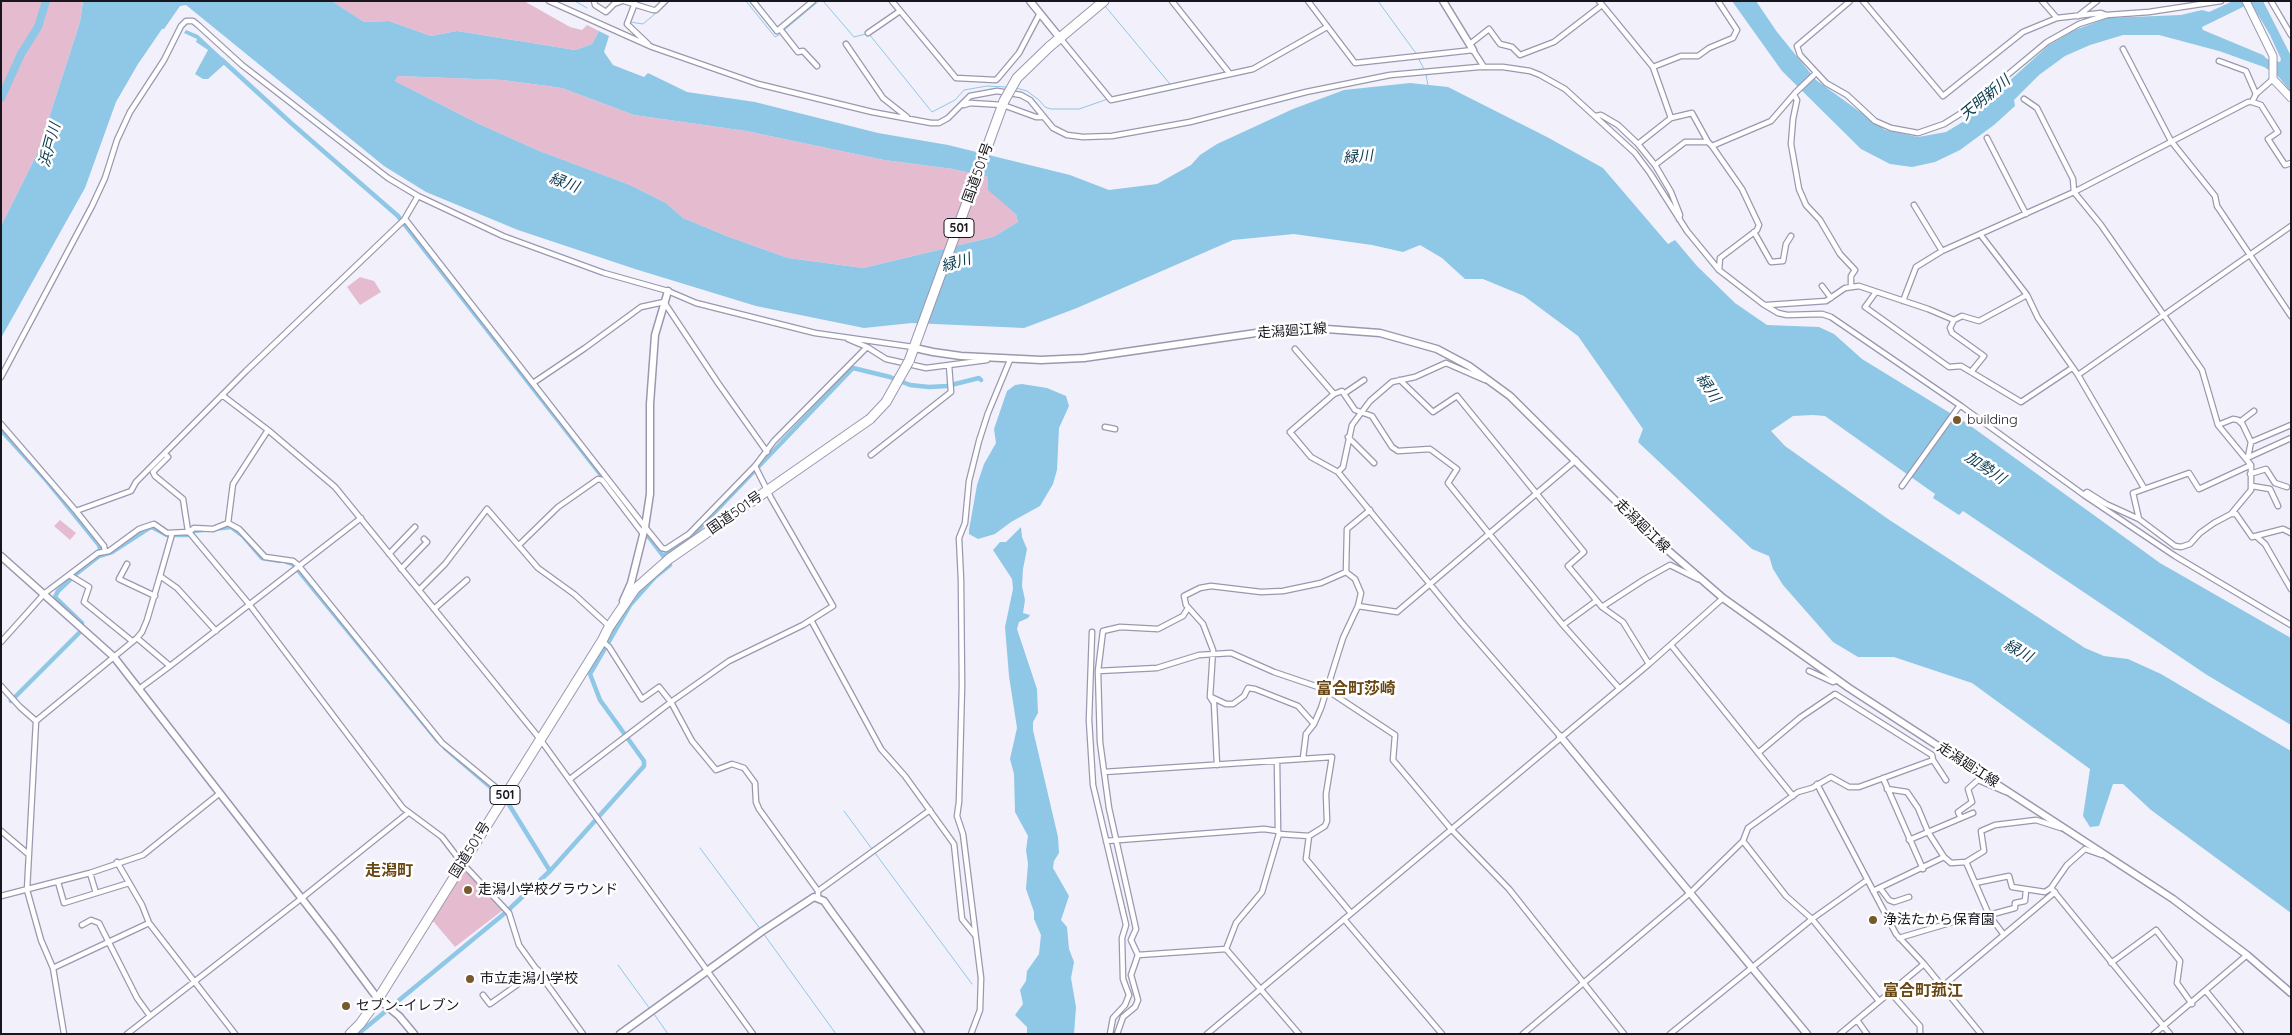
<!DOCTYPE html>
<html>
<head>
<meta charset="utf-8">
<style>
	body { margin:0 }
	#map { position:relative; width:2292px; height:1035px; overflow:hidden; background:#f2f1fb; font-family:Quicksand,sans-serif }
	canvas { display:block }
	.frame { position:absolute; inset:0; border:2px solid #17161e; pointer-events:none }
</style>
</head>
<body>
<div id="map">
<canvas width="2292" height="1035"></canvas>
<div class="frame"></div>
</div>
<script>
const context = document.querySelector('canvas').getContext('2d');
context.lineJoin = 'round';
function fillPath(path, color) { context.fillStyle = color; context.fill(path, 'evenodd'); }
const poly = rows => new Path2D(rows.map(r => 'M' + r).join(''));
function trace(path, color, width, dash) { context.strokeStyle = color; context.lineWidth = width; context.lineCap = dash ? 'butt' : 'round'; context.setLineDash(dash || []); context.stroke(path); }
function drawText(font, color, halo, rows, align = 'center') {
  context.font = font + ' Quicksand,"Noto Sans JP",sans-serif'; context.lineWidth = 5; context.setLineDash([]); context.textBaseline = 'middle'; context.strokeStyle = halo; context.fillStyle = color; for (const [text, x, y, turn = 0] of rows) {
    context.save(); context.translate(x, y); context.rotate((+turn || 0) * Math.PI / 180); context.textAlign = isNaN(turn) ? turn : align; if (halo) context.strokeText(text, 0, 0); context.fillText(text, 0, 0); context.restore();
  }
}
const green = poly([
	[1,1,83,1,80,22,38,152,1,226],
	[332,1,524,1,570,27,582,30,587,25,599,31,592,44,575,50,457,31,431,36,389,21,364,22],
	[398,76,503,80,562,88,634,115,746,131,884,160,953,169,988,177,1016,214,1018,222,993,237,863,268,788,258,729,237,683,218,666,203,630,185,537,150,477,123,395,81],
	[360,277,374,281,381,292,360,305,347,287],
	[60,520,76,533,70,540,54,526],
	[465,870,503,910,455,947,433,921]
]);
const water = poly([
	[83,1,332,1,364,22,389,21,431,36,457,31,575,50,592,44,599,31,609,36,604,52,613,65,644,77,648,73,687,92,755,102,878,133,948,145,1070,175,1109,190,1157,184,1191,165,1200,155,1217,144,1293,109,1344,90,1410,83,1448,87,1547,137,1603,168,1668,244,1675,240,1697,266,1735,303,1767,325,1819,327,1834,334,1862,359,1968,424,2160,563,2291,638,2291,725,2207,675,1963,511,1959,515,1933,498,1935,494,1825,416,1813,415,1793,416,1771,431,1785,446,1888,519,2085,648,2104,656,2128,659,2161,674,2291,751,2291,913,2151,810,2123,784,2113,784,2099,826,2090,827,2083,816,2090,769,1972,683,1894,657,1858,657,1833,642,1783,585,1773,569,1769,556,1752,549,1638,442,1643,429,1578,336,1524,296,1483,279,1465,279,1442,258,1420,245,1403,252,1372,245,1294,234,1233,240,1077,308,1024,328,912,323,864,328,756,306,635,269,518,230,426,192,384,166,186,5,180,6,164,29,162,29,138,64,116,102,85,188,1,338,1,226,38,152,80,22],
	[398,76,503,80,562,88,634,115,746,131,884,160,953,169,988,177,988,190,1016,214,1018,222,993,237,863,268,788,258,729,237,683,218,666,203,630,185,537,150,477,123,395,81],
	[1732,1,1756,1,1777,32,1816,80,1885,130,1918,137,1946,132,1966,120,2049,45,2075,30,2107,18,2181,15,2202,10,2209,12,2233,1,2263,1,2291,56,2291,92,2277,75,2264,67,2219,51,2159,35,2123,35,2090,45,2065,56,2039,75,2014,100,2015,106,1994,125,1960,150,1935,162,1912,167,1890,164,1861,149,1782,71],
	[2251,3,2270,35,2281,59,2280,62,2267,59,2263,55,2203,30,2202,27],
	[186,30,198,35,227,62,208,79,203,79,195,74,208,50,196,42,197,39,184,33],
	[1022,384,1047,388,1066,396,1069,406,1059,428,1057,470,1053,484,1040,506,1011,522,995,534,978,539,969,534,969,530,977,485,984,464,996,443,994,429,1007,391,1015,385],
	[1021,527,1022,537,1027,549,1023,569,1022,586,1025,600,1023,613,1030,615,1028,618,1019,622,1017,629,1037,689,1038,713,1033,722,1033,730,1058,837,1059,853,1054,861,1053,868,1069,896,1061,920,1067,927,1069,949,1074,962,1071,978,1076,1007,1074,1034,1027,1034,1027,1027,1015,1015,1023,1004,1020,990,1026,981,1027,971,1039,954,1041,935,1034,919,1034,912,1026,889,1028,864,1026,850,1028,836,1015,812,1014,774,1010,759,1017,728,1009,676,1005,627,1013,589,1012,579,993,550,1000,542,1006,542]
]);
const stream = poly([
	[575,1,587,8],
	[746,1,775,37,779,35],
	[823,1,854,37,866,34],
	[1378,1,1415,52,1425,71],
	[1105,6,1170,84,1117,96],
	[630,22,643,24,670,1],
	[783,31,819,1],
	[869,34,932,112,955,100,964,90,987,86,1007,87],
	[1426,75,1428,85],
	[1016,88,1027,91,1039,100,1045,107,1051,109,1079,109,1108,99],
	[844,811,872,849],
	[700,848,761,930],
	[875,853,972,984],
	[763,933,836,1034],
	[618,965,650,1009],
	[654,1014,668,1034]
]);
const canal = poly([
	[222,60,291,123,398,216,641,526],
	[1,430,47,481,99,545,102,555],
	[194,531,231,527,243,536,262,558,280,561],
	[663,556,691,537,853,368,890,377,910,385,929,387,947,386,979,378,981,380],
	[287,562,293,564,438,741],
	[82,623,55,597,58,591,76,574,99,556,112,552,149,528,152,527,167,535,188,535],
	[11,701,81,631],
	[445,748,501,796],
	[508,803,550,871],
	[358,1034,505,913,550,871,644,766,644,761,600,700,590,674,630,605,655,577,670,565,648,536]
]);
const river = poly([
	[1,98,21,54,38,27,46,1]
]);
const street = poly([
	[549,1,652,47,758,84,872,112,931,123,939,123,948,118,970,96,997,91,1021,95,1030,100,1053,128,1067,135,1083,137,1112,136,1190,122,1306,92,1390,75,1479,67,1503,67,1530,71,1540,75,1565,89,1635,153,1650,173,1687,231,1719,270,1763,304,1778,313,1787,315,1822,314,1831,317,1961,406],
	[594,1,595,5,606,12,614,4,622,1],
	[624,1,653,10,656,10,665,1],
	[753,1,777,31,813,1],
	[892,1,956,78,996,80,998,78,1019,53,1040,13],
	[1172,1,1230,74],
	[1308,1,1355,63,1473,50,1484,67],
	[1599,1,1653,67,1671,118],
	[1850,1,1797,46,1800,55,1826,83,1847,95,1875,121,1891,128,1918,133,1944,124,1963,112,2047,42,2079,24,2107,15,2149,12,2221,1],
	[1863,1,1943,96,2023,32,2057,18,2101,13,2106,15],
	[2042,1,2057,18],
	[2271,1,2291,35],
	[635,3,627,24,648,44],
	[2078,16,2097,1],
	[780,29,798,52,803,51,817,66],
	[868,33,900,11],
	[1060,38,1111,100,1253,69,1327,27],
	[846,44,883,98,907,117],
	[1470,44,1489,29,1500,44,1512,47,1520,55,1554,42,1602,5],
	[2123,49,2171,141,2215,196,2217,206,2291,316],
	[2219,61,2246,71,2256,94],
	[1653,67,1681,56,1698,56,1709,48,1733,38,1737,30,1718,1],
	[1794,95,1797,100,1793,119,1791,144,1799,189,1806,205,1820,220,1840,254,1855,270,1851,276,1851,286],
	[2252,102,2261,105,2278,132,2268,139,2285,165,2291,163],
	[964,105,970,103,1003,105,1036,117,1044,117],
	[1596,116,1601,115,1618,125,1638,144,1671,118,1692,113,1708,142,1712,146,1742,189,1759,225,1757,230,1720,258,1719,270],
	[1987,138,2026,214],
	[1638,144,1655,165,1671,192,1680,215,1679,219],
	[1712,146,1771,121,1796,92,1816,73],
	[1655,165,1685,142,1708,142],
	[1914,205,1942,251],
	[405,219,645,527,662,548,666,549,689,534,755,466,774,441,867,347],
	[1754,232,1771,262,1783,261,1786,244,1791,236],
	[1980,234,2027,295,2038,318,2078,375,2144,488],
	[1822,286,1831,298],
	[1876,292,1865,307,1949,367,1961,366,2021,402,2072,368],
	[1903,301,1916,267,1942,251,2074,192,2248,102,2252,102,2256,94,2273,79],
	[1767,305,1826,301,1845,288,1859,286,1928,309,1954,320,1962,316,1979,321,2027,295],
	[1954,320,1950,328,1952,333,1984,356,1971,372],
	[848,339,867,347,886,359,926,368,949,365,951,392,871,455],
	[1295,349,1334,394],
	[949,365,987,360],
	[2078,375,2291,226],
	[1,377,92,206,105,178,117,140,130,112,164,60,181,26,186,21,193,21,198,25,242,65,388,178,418,196,503,236,604,273,668,291,696,303,815,333,913,347],
	[1400,380,1433,412,1457,396,1584,552,1568,566,1602,607,1623,622,1649,664],
	[533,383,585,348,641,307,664,302,718,383,767,452],
	[1345,393,1364,380],
	[222,395,268,430,335,487,540,739,753,1034],
	[1,424,76,511,104,546,105,552],
	[2218,425,2233,419,2238,420,2241,423],
	[1105,427,1115,429],
	[1348,437,1374,463],
	[2251,442,2241,421,2254,411],
	[165,454,168,457,153,472,155,476,183,499,188,531],
	[2248,457,2251,442,2291,425],
	[2247,458,2291,438],
	[1338,472,1343,467,1352,425,1370,401,1392,382,1415,377,1446,363,1485,380],
	[2250,474,2266,469,2275,483,2287,487],
	[1902,486,1958,408,1961,406,2084,495,2087,492,2106,504,2139,519,2175,546,2181,547,2190,544,2200,533,2214,523,2231,514,2251,490,2251,465,2218,425,2202,370,2101,225,2074,192,2073,179,2037,108,2024,99],
	[2252,486,2270,489,2278,506],
	[2084,495,2175,556,2291,625],
	[76,511,131,491,136,482,246,371,404,220,418,196],
	[2231,514,2236,514,2252,537,2283,529,2291,533],
	[2139,519,2133,493,2189,473,2199,489,2251,465],
	[228,523,239,529,265,557,293,561,298,565,442,743,505,795],
	[189,532,194,528,213,529,228,523,233,484,268,430],
	[2257,537,2265,544,2291,589],
	[519,545,558,507,598,479,602,480,643,534],
	[389,554,415,527],
	[127,564,119,579,155,596],
	[401,569,427,542,424,539],
	[1346,572,1347,529,1370,510],
	[71,576,89,587,84,602,132,641],
	[160,576,172,534],
	[419,590,445,564,487,509,538,568,574,594,609,626],
	[1358,606,1397,612,1576,460],
	[1602,607,1645,579,1670,565,1698,579],
	[434,609,467,580],
	[811,620,881,749,905,776,954,844,962,919,975,935],
	[1563,625,1596,601],
	[1092,632,1089,720,1093,785,1126,925,1122,938,1123,979,1129,995,1125,1005,1113,1018,1110,1034],
	[137,638,142,632,147,620,160,576,177,588,216,631],
	[602,641,609,647,642,699,659,687,671,702,692,741,716,770,732,764,744,768,755,783,756,802,759,809,818,891,818,898],
	[1,642,45,593,98,553,109,551,139,529,154,524,167,533,189,532,249,604,403,808,442,837,462,863,509,913,519,945,583,1034],
	[1671,645,1793,796],
	[1098,671,1157,668,1199,655,1231,653,1274,672,1327,690,1395,735,1393,760,1451,829,1509,889,1624,1034],
	[1809,671,1833,682,1838,680],
	[1,686,20,707,36,721],
	[139,689,170,666],
	[1211,697,1226,704,1233,704,1244,696,1248,688,1255,689,1298,706,1314,724],
	[1560,736,1461,622,1338,472,1311,457,1290,432,1334,394,1342,391,1355,410,1372,416,1392,447,1398,451,1430,449,1457,469,1448,483,1563,625,1619,688],
	[1303,758,1306,734,1314,724,1321,708,1343,638,1358,606,1361,593,1355,579,1346,572],
	[1933,760,1946,780],
	[1217,765,1214,703,1210,697,1213,650,1203,624,1186,605,1184,596,1200,588,1211,586,1261,592,1283,591,1321,583,1346,572],
	[1104,772,1332,757,1326,794,1327,821,1325,826,1309,836,1279,834],
	[1883,778,1923,869],
	[570,779,671,702,729,661,803,625,833,606,771,498,755,466],
	[1817,784,1896,934,1924,964,1981,1034],
	[1887,789,1907,792,1918,808,1928,832,1944,857,1951,863,1966,862,1984,851,1981,831,1995,825,2036,820,2061,828],
	[1961,818,1958,812,1972,802,1968,789,1978,780,2006,792],
	[1,831,27,853],
	[1309,836,1306,859,1351,913],
	[1909,840,1973,813],
	[1106,841,1264,829,1278,831],
	[1743,841,1786,896,1812,919,1879,1001],
	[117,862,142,905,149,923,235,1034],
	[1966,862,1989,915,2004,935],
	[90,873,96,893],
	[58,882,64,903,129,883],
	[1975,883,2009,876,2012,887,2045,892,2051,888,2067,865,2085,849,2102,855],
	[1880,888,1889,900,1894,902,1909,897],
	[2051,888,2170,1034],
	[818,891,930,810],
	[1873,891,1944,857],
	[1,896,90,873,143,855,220,793],
	[1344,919,1442,1034],
	[82,925,91,920,99,923,137,998,150,1016],
	[1899,938,1970,917,1989,915,2015,908,2015,903,2025,901,2026,890],
	[1226,949,1236,923,1262,892,1279,834,1278,831,1277,761],
	[1226,949,1299,1034],
	[1138,955,1226,949],
	[2111,963,2156,930,2180,961,2177,983,2192,1004],
	[53,968,149,923],
	[1943,986,2055,892],
	[2206,991,2241,1034],
	[1890,992,1920,1026,1920,1034],
	[483,995,490,1004,538,970],
	[1857,1020,1867,1034],
	[64,1034,53,968,41,940,27,890,36,721,137,638,170,666,361,518],
	[127,1034,302,898,408,813],
	[971,1034,980,1010,981,978,963,834,957,816,959,802,962,685,961,580,959,538,965,523,969,481,979,441,988,413,1010,360],
	[1117,1034,1123,1017,1135,1007,1138,1000,1131,975,1138,955,1131,940,1136,929,1109,808,1100,742,1098,671,1103,631,1120,627,1158,629,1183,616,1188,608],
	[1207,1034,1649,664,1723,598],
	[1523,1034,1690,893,1743,841,1748,828,1798,792,1812,788,1831,777,1849,787,1859,787,1933,760,1932,755,1835,694,1801,717,1758,753],
	[1670,1034,1812,919,1867,880],
	[1840,1034,1924,964],
	[2154,1034,2247,955]
]);
const secondary = poly([
	[1030,1,1060,38],
	[1443,1,1473,50],
	[915,348,933,352,961,356,1041,360,1084,358,1256,333,1313,328,1380,333,1437,349,1469,366,1510,396,1648,533,1723,598,1849,688,2173,899,2247,955,2291,993],
	[1,556,114,657,334,940,378,999,399,1016,414,1034],
	[623,601,631,583,645,527,650,494,650,404,655,335,668,291],
	[1560,736,1807,1034],
	[620,1034,761,932,814,897,824,901,831,911,921,1034]
]);
const primary = poly([
	[2246,1,2273,56,2273,79,2291,98]
]);
const highway = poly([
	[1049,47,1104,1],
	[909,361,1004,101],
	[350,1034,360,1024,378,999,602,641,609,627,635,589,669,559,870,419]
]);
const highwayBridge = poly([
	[1004,101,1017,78,1049,47],
	[870,419,886,402,909,361]
]);
const markers = [
	[1957,420,5,"#78592e"],
	[468,890,5,"#78592e"],
	[1873,920,5,"#78592e"],
	[470,979,5,"#78592e"],
	[346,1006,5,"#78592e"]
];
const shields = [
	[959,228,30],
	[505,795,30]
];
const shieldNames = [
	["501",959,228],
	["501",505,795]
];
const streetNames = [
	["国道501号",978,173,-70],
	["走潟廻江線",1292,331,-4],
	["国道501号",735,513,-35],
	["走潟廻江線",1642,526,44],
	["走潟廻江線",1968,765,33],
	["国道501号",470,850,-58]
];
const poiNames = [
	["building",1967,420],
	["走潟小学校グラウンド",478,890],
	["浄法たから保育園",1883,920],
	["市立走潟小学校",480,979],
	["セブン-イレブン",356,1006]
];
const waterNames = [
	["天明新川",1985,98,-40],
	["浜戸川",50,145,-75],
	["緑川",1358,157,-4],
	["緑川",564,183,20],
	["緑川",956,263,-16],
	["緑川",1708,388,57],
	["加勢川",1985,468,34],
	["緑川",2018,651,29]
];
const quarterNames = [
	["富合町莎崎",1356,689],
	["走潟町",389,871],
	["富合町菰江",1923,991]
];
fillPath(green, '#e5bbcf');
fillPath(water, '#8fc7e6');
trace(stream, '#8fc7e6', 1);
trace(canal, '#8fc7e6', 4.5);
trace(river, '#8fc7e6', 8);
trace(street, '#9a98af', 7);
trace(secondary, '#9a98af', 9);
trace(primary, '#9a98af', 9);
trace(highway, '#9a98af', 11);
trace(street, '#fff', 4.5);
trace(secondary, '#fff', 6);
trace(primary, '#fff', 7);
trace(highway, '#fff', 9);
trace(highwayBridge, '#9a98af', 11, []);
trace(highwayBridge, '#fff', 9);
for (const [x, y, r, color] of markers) { const dot = new Path2D(); dot.arc(x, y, r, 0, 2 * Math.PI); context.fillStyle = color; context.fill(dot); trace(dot, '#fff', 2); }
for (const [x, y, w] of shields) { const box = new Path2D(); box.roundRect(x - w / 2, y - 9.5, w, 19, 4); context.fillStyle = '#fff'; context.fill(box); trace(box, '#17161e', 1); }
drawText('bold 12px', '#17161e', null, shieldNames);
drawText('14px', '#17161e', '#fff', streetNames);
drawText('14px', '#17161e', '#fff', poiNames, 'left');
drawText('italic 15px', '#093a4f', '#fff', waterNames);
drawText('bold 16px', '#684713', '#fff', quarterNames);
</script>
</body>
</html>
